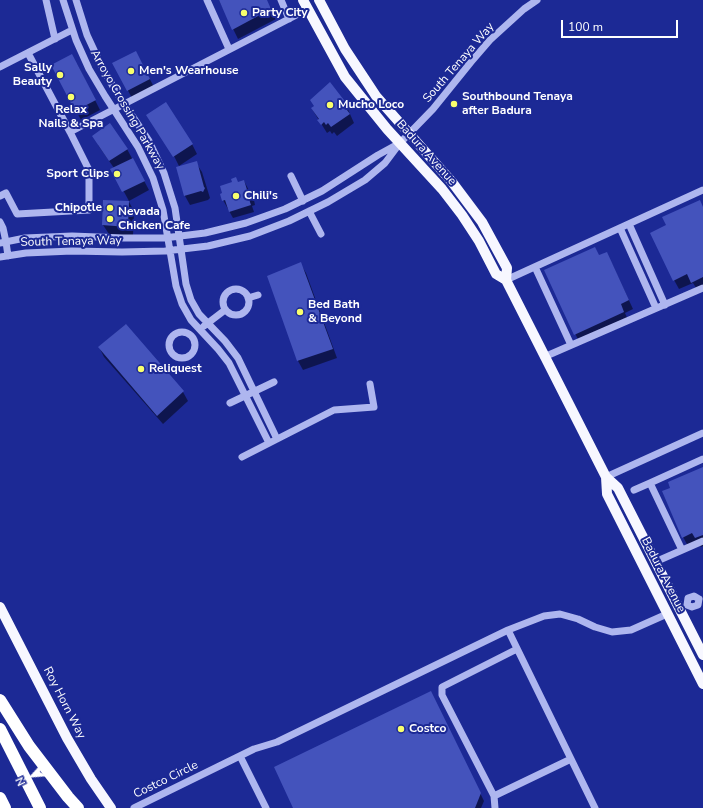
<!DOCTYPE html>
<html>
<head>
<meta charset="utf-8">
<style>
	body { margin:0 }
	#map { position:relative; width:703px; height:808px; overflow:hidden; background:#1c2995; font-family:"Nunito Sans",sans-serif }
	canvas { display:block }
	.north { position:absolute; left:12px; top:756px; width:40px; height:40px; -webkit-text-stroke:3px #1c2995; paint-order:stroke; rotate:244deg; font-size:11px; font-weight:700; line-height:16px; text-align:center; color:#fff }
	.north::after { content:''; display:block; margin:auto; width:14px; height:18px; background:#fff; clip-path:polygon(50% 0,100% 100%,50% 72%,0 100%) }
	.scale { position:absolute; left:561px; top:20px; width:117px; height:18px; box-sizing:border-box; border:2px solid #fff; border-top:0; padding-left:5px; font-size:12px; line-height:14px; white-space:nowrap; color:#fff; -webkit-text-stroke:3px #1c2995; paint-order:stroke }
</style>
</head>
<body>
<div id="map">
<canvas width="703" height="808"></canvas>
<div class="north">N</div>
<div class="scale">100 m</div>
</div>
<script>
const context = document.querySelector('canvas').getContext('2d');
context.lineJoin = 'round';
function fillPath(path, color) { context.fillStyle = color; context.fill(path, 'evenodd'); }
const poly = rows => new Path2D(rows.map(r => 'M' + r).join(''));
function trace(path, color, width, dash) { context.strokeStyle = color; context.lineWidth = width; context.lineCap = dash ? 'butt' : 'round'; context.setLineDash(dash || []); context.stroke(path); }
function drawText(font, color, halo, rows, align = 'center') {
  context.font = font + ' "Nunito Sans",sans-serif'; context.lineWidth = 4; context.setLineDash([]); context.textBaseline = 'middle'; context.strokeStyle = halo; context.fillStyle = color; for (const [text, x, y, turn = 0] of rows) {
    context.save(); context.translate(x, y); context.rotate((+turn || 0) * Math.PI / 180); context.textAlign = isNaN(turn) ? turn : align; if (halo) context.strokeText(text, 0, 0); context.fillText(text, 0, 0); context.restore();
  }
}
const shadow = poly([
	[219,0,266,0,276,19,238,39],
	[141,62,155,89,133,100,114,64],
	[77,64,100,110,81,120,52,65],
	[330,84,346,105,354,123,337,136,334,132,332,134,330,131,327,133,312,109],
	[192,144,197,154,179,166,172,152],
	[98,145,127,149,149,190,129,201,112,170,114,168],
	[196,163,202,172,210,198,208,200,190,205,185,196,177,168],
	[244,181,254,200,255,205,252,206,254,212,233,218,223,200,238,183],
	[129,202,134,211,133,236,109,234,103,225],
	[703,207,703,289,698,291,693,283,679,289,674,280,667,226],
	[607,253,633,309,625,313,629,322,580,344,546,270],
	[300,263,306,273,337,358,303,370,298,361],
	[125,325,183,392,188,401,163,424,104,357,99,347],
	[703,468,703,546,701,547,698,542,688,546,683,537,672,488],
	[434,699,484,801,481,808,294,808]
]);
const building = poly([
	[219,0,267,0,271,9,232,30],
	[136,51,150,79,127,91,112,63],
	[72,54,96,100,75,111,51,65],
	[330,82,347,104,344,106,350,114,331,127,328,123,326,125,324,122,321,125,317,120,319,119,311,108,314,106,310,100],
	[166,102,193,144,173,157,146,115],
	[110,123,128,149,109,161,92,136],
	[133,158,145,181,122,192,110,169],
	[197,161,204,187,205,188,203,192,201,191,184,196,176,167],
	[236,177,238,182,244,180,248,193,250,192,252,198,249,199,251,205,229,212,225,200,222,201,220,194,222,193,220,186,232,182,231,179],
	[103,200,129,201,128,227,102,225],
	[700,200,703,207,703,277,691,283,687,274,673,281,650,233,666,225,662,217],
	[595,247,599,255,607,252,629,300,621,304,624,312,574,335,544,270],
	[301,262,333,349,297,361,267,276],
	[126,324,184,391,157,416,98,347],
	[703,467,703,535,695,538,692,533,682,538,662,491,670,488,668,482],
	[431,691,481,793,475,808,293,808,274,767]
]);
const minor = poly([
	[46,0,55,39],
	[63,0,76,40,89,69,105,96,138,147,153,178,163,210,176,286,182,304,191,320,218,349,229,363,269,443],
	[76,0,87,35,100,63,115,90,149,141,164,173,175,208,186,284,191,300,199,314,225,341,238,358,277,439],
	[207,0,229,49],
	[281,0,289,19],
	[28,53,70,132],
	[0,67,72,30],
	[291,176,303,201],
	[0,196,6,193,17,214,89,210,89,170,70,132,308,9],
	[309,211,321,234],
	[0,222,3,228,6,242,8,256],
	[629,224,665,305],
	[620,228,656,308],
	[0,243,25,238,72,236,123,238,164,238,205,233,246,223,285,209,322,191,378,155,398,144],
	[0,257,26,253,72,251,122,252,165,251,208,246,250,236,289,221,328,202,365,180,385,163,400,143,433,109,471,62,490,40,524,9,537,0],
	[535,267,571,345],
	[506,280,703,190],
	'223 302a13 13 0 1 1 26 0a13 13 0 1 1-26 0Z',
	[248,298,258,295],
	[204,326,225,310],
	'169 345a13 13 0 1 1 26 0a13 13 0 1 1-26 0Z',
	[544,357,703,288],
	[230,403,274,382],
	[242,457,334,410,374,407,370,384],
	[606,477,703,433],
	[634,490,650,483],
	[682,550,650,483,703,459],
	[655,562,703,541],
	[687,605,688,598,694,596,699,599],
	[687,605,692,607,698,605,699,599],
	[508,630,595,808],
	[240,756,266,808],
	[494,796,571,759],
	[134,808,254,749,277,742,508,630,544,616,560,614,578,619,595,627,612,632,631,630,667,614],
	[495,808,494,796,442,695,442,687,517,649]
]);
const major = poly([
	[303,0,345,77,387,129,442,189,462,215,479,241,496,274,506,280,606,477,618,488,703,655],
	[319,0,345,49,376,96,452,182,482,222,507,268,506,280],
	[606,477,607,494,703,684],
	[0,607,67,738,91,779,111,808]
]);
const highway = poly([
	[0,700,29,746,68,797,78,808],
	[0,729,40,808],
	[0,798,5,808]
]);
const markers = [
	[244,13,4,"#f9ff6d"],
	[131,71,4,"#f9ff6d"],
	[60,75,4,"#f9ff6d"],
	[71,97,4,"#f9ff6d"],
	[454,104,4,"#f9ff6d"],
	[330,105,4,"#f9ff6d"],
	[117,174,4,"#f9ff6d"],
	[236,196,4,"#f9ff6d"],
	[110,208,4,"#f9ff6d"],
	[110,219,4,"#f9ff6d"],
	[300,312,4,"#f9ff6d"],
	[141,369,4,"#f9ff6d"],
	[401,729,4,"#f9ff6d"]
];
const poiNames = [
	["Party City",252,13],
	["Sally",52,68,"right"],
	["Beauty",52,82,"right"],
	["Men's Wearhouse",139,71],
	["Southbound Tenaya",462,97],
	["after Badura",462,111],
	["Mucho Loco",338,105],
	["Relax",71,110,"center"],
	["Nails & Spa",71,124,"center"],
	["Sport Clips",109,174,"right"],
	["Chili's",244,196],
	["Chipotle",102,208,"right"],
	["Nevada",118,212],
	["Chicken Cafe",118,226],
	["Bed Bath",308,305],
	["& Beyond",308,319],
	["Reliquest",149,369],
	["Costco",409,729]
];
const streetNames = [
	["South Tenaya Way",459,63,-49],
	["Arroyo Crossing Parkway",127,110,60],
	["Badura Avenue",426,153,48],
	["South Tenaya Way",71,242,-1],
	["Badura Avenue",663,575,63],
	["Roy Horn Way",64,703,63],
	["Costco Circle",166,780,-26]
];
fillPath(shadow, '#0007');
fillPath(building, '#4453bc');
trace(minor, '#aeb6ef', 7);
trace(major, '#f7f7ff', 10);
trace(highway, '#fff', 12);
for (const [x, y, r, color] of markers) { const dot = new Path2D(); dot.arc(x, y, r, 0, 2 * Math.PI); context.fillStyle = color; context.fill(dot); trace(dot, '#1c2995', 1.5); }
drawText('bold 12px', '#fff', '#1c2995', poiNames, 'left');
drawText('12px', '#fff', '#1c2995', streetNames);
</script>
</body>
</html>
